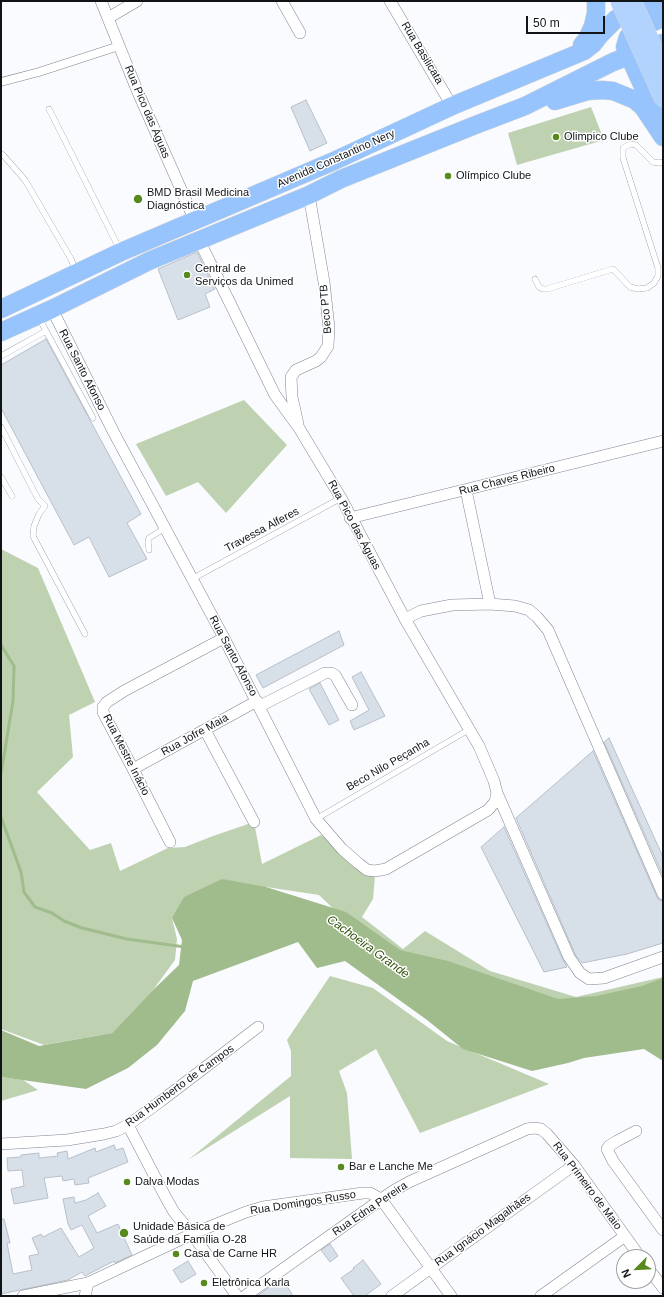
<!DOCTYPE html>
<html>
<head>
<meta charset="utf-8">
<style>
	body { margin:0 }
	#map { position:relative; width:664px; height:1297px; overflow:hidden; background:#fafbfe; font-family:Helvetica,sans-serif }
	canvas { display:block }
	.frame { position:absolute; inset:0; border:2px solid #111417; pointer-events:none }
	.north { position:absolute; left:616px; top:1249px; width:40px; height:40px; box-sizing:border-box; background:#fff; border:1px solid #a0a1a2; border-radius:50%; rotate:246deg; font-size:11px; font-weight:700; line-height:16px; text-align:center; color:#111417 }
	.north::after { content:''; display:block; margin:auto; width:14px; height:18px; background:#58891e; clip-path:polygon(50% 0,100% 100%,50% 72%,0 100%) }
	.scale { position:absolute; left:526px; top:16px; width:79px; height:18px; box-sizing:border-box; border:2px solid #111417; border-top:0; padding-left:5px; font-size:12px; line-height:14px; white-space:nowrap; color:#111417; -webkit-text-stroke:3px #fff; paint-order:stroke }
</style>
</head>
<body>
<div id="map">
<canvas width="664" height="1297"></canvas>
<div class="frame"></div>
<div class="north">N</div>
<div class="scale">50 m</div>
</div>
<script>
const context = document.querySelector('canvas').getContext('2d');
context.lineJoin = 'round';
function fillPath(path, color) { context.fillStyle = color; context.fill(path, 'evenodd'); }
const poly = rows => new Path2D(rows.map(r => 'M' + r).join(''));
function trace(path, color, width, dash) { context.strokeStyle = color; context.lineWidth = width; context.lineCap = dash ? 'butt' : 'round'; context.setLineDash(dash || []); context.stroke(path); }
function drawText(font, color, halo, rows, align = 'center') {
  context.font = font + ' Helvetica,sans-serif'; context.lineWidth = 3; context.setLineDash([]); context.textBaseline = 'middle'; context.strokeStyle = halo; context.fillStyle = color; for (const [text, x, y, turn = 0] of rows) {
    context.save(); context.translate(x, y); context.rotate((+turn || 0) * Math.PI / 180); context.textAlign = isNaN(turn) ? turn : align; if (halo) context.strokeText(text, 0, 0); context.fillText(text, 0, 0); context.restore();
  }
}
const green = poly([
	[591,107,604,140,517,165,508,133],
	[244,400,287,445,226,513,198,482,166,496,136,444],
	[1,549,38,568,95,702,69,715,73,757,37,792,90,850,111,843,120,871,168,848,185,847,213,836,254,822,262,864,321,835,375,876,373,899,362,917,403,949,425,931,490,971,576,997,663,977,663,1012,581,1037,386,959,319,895,266,887,172,918,177,939,175,960,153,990,112,1033,44,1045,1,1029],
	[330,976,373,988,447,1041,549,1084,420,1133,376,1049,339,1071,347,1093,352,1159,290,1158,290,1096,188,1160,291,1076,291,1051,287,1040],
	[1,1077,23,1080,38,1090,1,1101]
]);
const water = poly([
	[222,879,266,887,346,912,400,950,448,961,558,999,596,996,642,986,663,978,663,1061,644,1049,584,1058,568,1063,532,1071,463,1049,427,1020,345,961,317,968,298,942,193,981,185,1011,157,1045,128,1068,86,1089,1,1077,1,1030,39,1046,112,1033,153,990,179,965,182,940,172,918,184,897]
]);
const stream = poly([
	[1,645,14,666,13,701,1,774],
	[1,817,21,872,24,892,35,907,52,913,64,921,82,928,127,939,185,947]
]);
const building = poly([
	[306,100,327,143,310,151,291,107,306,100],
	[197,252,215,289,205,294,210,307,178,320,158,269,197,252],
	[46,339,141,514,127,523,147,559,109,577,89,537,74,545,1,408,1,365,46,339],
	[339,631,344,645,263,688,256,675,339,631],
	[361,672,385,716,354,730,350,721,369,710,352,677,361,672],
	[320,683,339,720,329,725,309,689,320,683],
	[609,738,663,857,663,876,604,742,609,738],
	[593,751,657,897,659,900,663,901,663,943,627,954,582,963,575,954,516,818,593,751],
	[504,827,563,960,567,967,544,972,481,847,504,827],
	[114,1145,116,1150,123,1148,128,1162,88,1178,89,1183,75,1185,74,1179,63,1181,62,1176,44,1178,48,1198,14,1204,11,1189,24,1186,22,1170,8,1171,7,1158,21,1157,21,1155,39,1153,39,1158,58,1156,57,1153,67,1151,68,1159,95,1148,96,1152,114,1145],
	[98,1193,106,1206,88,1216,97,1233,118,1224,132,1255,115,1263,114,1261,85,1276,82,1272,68,1280,1,1294,1,1219,4,1219,10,1243,7,1243,13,1274,32,1270,29,1256,39,1254,32,1238,41,1234,43,1237,61,1228,79,1257,94,1248,82,1225,71,1230,68,1224,63,1199,74,1197,75,1203,86,1200,98,1193],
	[330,1244,338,1256,330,1262,321,1250,330,1244],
	[363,1260,381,1284,365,1296,354,1296,341,1278,354,1269,353,1268,363,1260],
	[188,1261,196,1274,181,1283,173,1270,188,1261],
	[282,1278,293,1296,257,1296,282,1278]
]);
const service = poly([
	[49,109,120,250],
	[1,154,3,155,25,180,71,259,76,271],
	[535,279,539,287,543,289,547,289,613,269,630,287,638,289,647,288,654,283,658,276,658,268,623,158,623,148,630,144,636,145,653,162,659,163,663,162],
	[39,318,93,418],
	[1,356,46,331],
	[1,427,38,499,45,506,39,514,34,526,33,536,85,634],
	[1,477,12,496],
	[149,550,148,541,149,538,165,528],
	[192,579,341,498],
	[316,819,470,729]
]);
const pedestrian = poly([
	[1,82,39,72,119,46]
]);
const minor = poly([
	[101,1,137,90,195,221],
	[282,1,300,33],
	[390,1,452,106],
	[108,18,137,1],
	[52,309,114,433,224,638,316,819,342,849,358,863,367,870,375,871,386,869,488,810,495,802,497,793,494,781,479,746,405,619,341,498,299,428,275,395,199,240],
	[298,424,292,397,291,377,296,370,316,361,321,357,328,346,329,328,324,282,309,195],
	[466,490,490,604],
	[350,518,663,441],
	[405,619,421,611,452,605,490,604,515,606,529,610,537,617,548,630,663,894],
	[260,706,325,673,331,673,335,675,352,705],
	[205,730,254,822],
	[133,769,257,701],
	[497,793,569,957,580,973,589,979,604,978,663,957],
	[170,842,133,769,106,718,103,712,103,707,107,702,124,691,224,638],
	[128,1125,166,1198,174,1212,192,1234,237,1296],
	[636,1131,617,1141,609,1146,607,1149,613,1161,663,1230],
	[1,1144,67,1140,104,1134,116,1131,128,1125,161,1101,258,1027],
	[648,1268,663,1288],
	[23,1296,88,1283,192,1234,246,1212,263,1207,363,1193,370,1193,381,1199,451,1296],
	[85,1296,88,1283],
	[245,1296,393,1191,409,1182,527,1129,534,1128,541,1129,547,1134,574,1165,640,1257],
	[392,1296,574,1165],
	[541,1296,625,1236]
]);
const trunk = poly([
	[582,45,587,39,593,26,596,13,596,1],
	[555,101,588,91,602,90,613,91,635,100,643,107,663,137],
	[656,115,625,47,628,37,644,26,663,18],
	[1,309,121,252,334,161,452,106,584,51,593,44,600,35,616,19,636,8,663,2],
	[1,332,52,309,149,261,309,195,341,179,473,126,525,106,613,62,663,43]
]);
const primaryBridge = poly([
	[619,1,663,99],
	[633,1,663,68]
]);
const markers = [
	[556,137,4,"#58891e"],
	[448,176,4,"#58891e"],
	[138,199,5,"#58891e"],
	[187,275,4,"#58891e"],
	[341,1167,4,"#58891e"],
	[127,1182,4,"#58891e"],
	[124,1233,5,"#58891e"],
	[176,1254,4,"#58891e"],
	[204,1283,4,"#58891e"]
];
const streetNames = [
	["Rua Basilicata",422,53,59],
	["Rua Pico das Águas",147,112,67],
	["Avenida Constantino Nery",336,159,-24],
	["Beco PTB",326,309,-95],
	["Rua Santo Afonso",82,370,63],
	["Rua Chaves Ribeiro",507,480,-14],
	["Rua Pico das Águas",354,525,62],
	["Travessa Alferes",262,530,-28],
	["Rua Santo Afonso",233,656,62],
	["Rua Jofre Maia",195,735,-29],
	["Rua Mestre Inácio",126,755,63],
	["Beco Nilo Peçanha",388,765,-30],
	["Rua Humberto de Campos",180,1086,-36],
	["Rua Primeiro de Maio",587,1186,53],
	["Rua Domingos Russo",303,1203,-9],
	["Rua Edna Pereira",370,1209,-34],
	["Rua Ignácio Magalhães",483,1230,-36]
];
const poiNames = [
	["Olimpico Clube",564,137],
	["Olímpico Clube",456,176],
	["BMD Brasil Medicina",147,193],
	["Diagnóstica",147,206],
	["Central de",195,269],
	["Serviços da Unimed",195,282],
	["Bar e Lanche Me",349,1167],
	["Dalva Modas",135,1182],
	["Unidade Básica de",133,1227],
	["Saúde da Família O-28",133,1240],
	["Casa de Carne HR",184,1254],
	["Eletrônica Karla",212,1283]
];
const waterNames = [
	["Cachoeira Grande",368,947,36]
];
fillPath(green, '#bed1b0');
fillPath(water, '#a1bc8c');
trace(stream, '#a1bc8c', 3);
fillPath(building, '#d7dfe9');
trace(building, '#b8bfc9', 1);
trace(service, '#7f858f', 6);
trace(pedestrian, '#7f858f', 9);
trace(minor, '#7f858f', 12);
trace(trunk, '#d4d5d5', 19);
trace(service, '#fff', 5.5);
trace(pedestrian, '#fff', 8);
trace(minor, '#fff', 11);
trace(trunk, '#98c4fe', 18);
trace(primaryBridge, '#d4d5d5', 18, []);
trace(primaryBridge, '#b2d3fe', 17);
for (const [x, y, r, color] of markers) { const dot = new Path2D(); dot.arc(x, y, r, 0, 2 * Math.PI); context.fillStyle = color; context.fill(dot); trace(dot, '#fff', 1.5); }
drawText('11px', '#111417', '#fff', streetNames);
drawText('11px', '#111417', '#fff', poiNames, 'left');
drawText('italic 12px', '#33530d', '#fff', waterNames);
</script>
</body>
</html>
